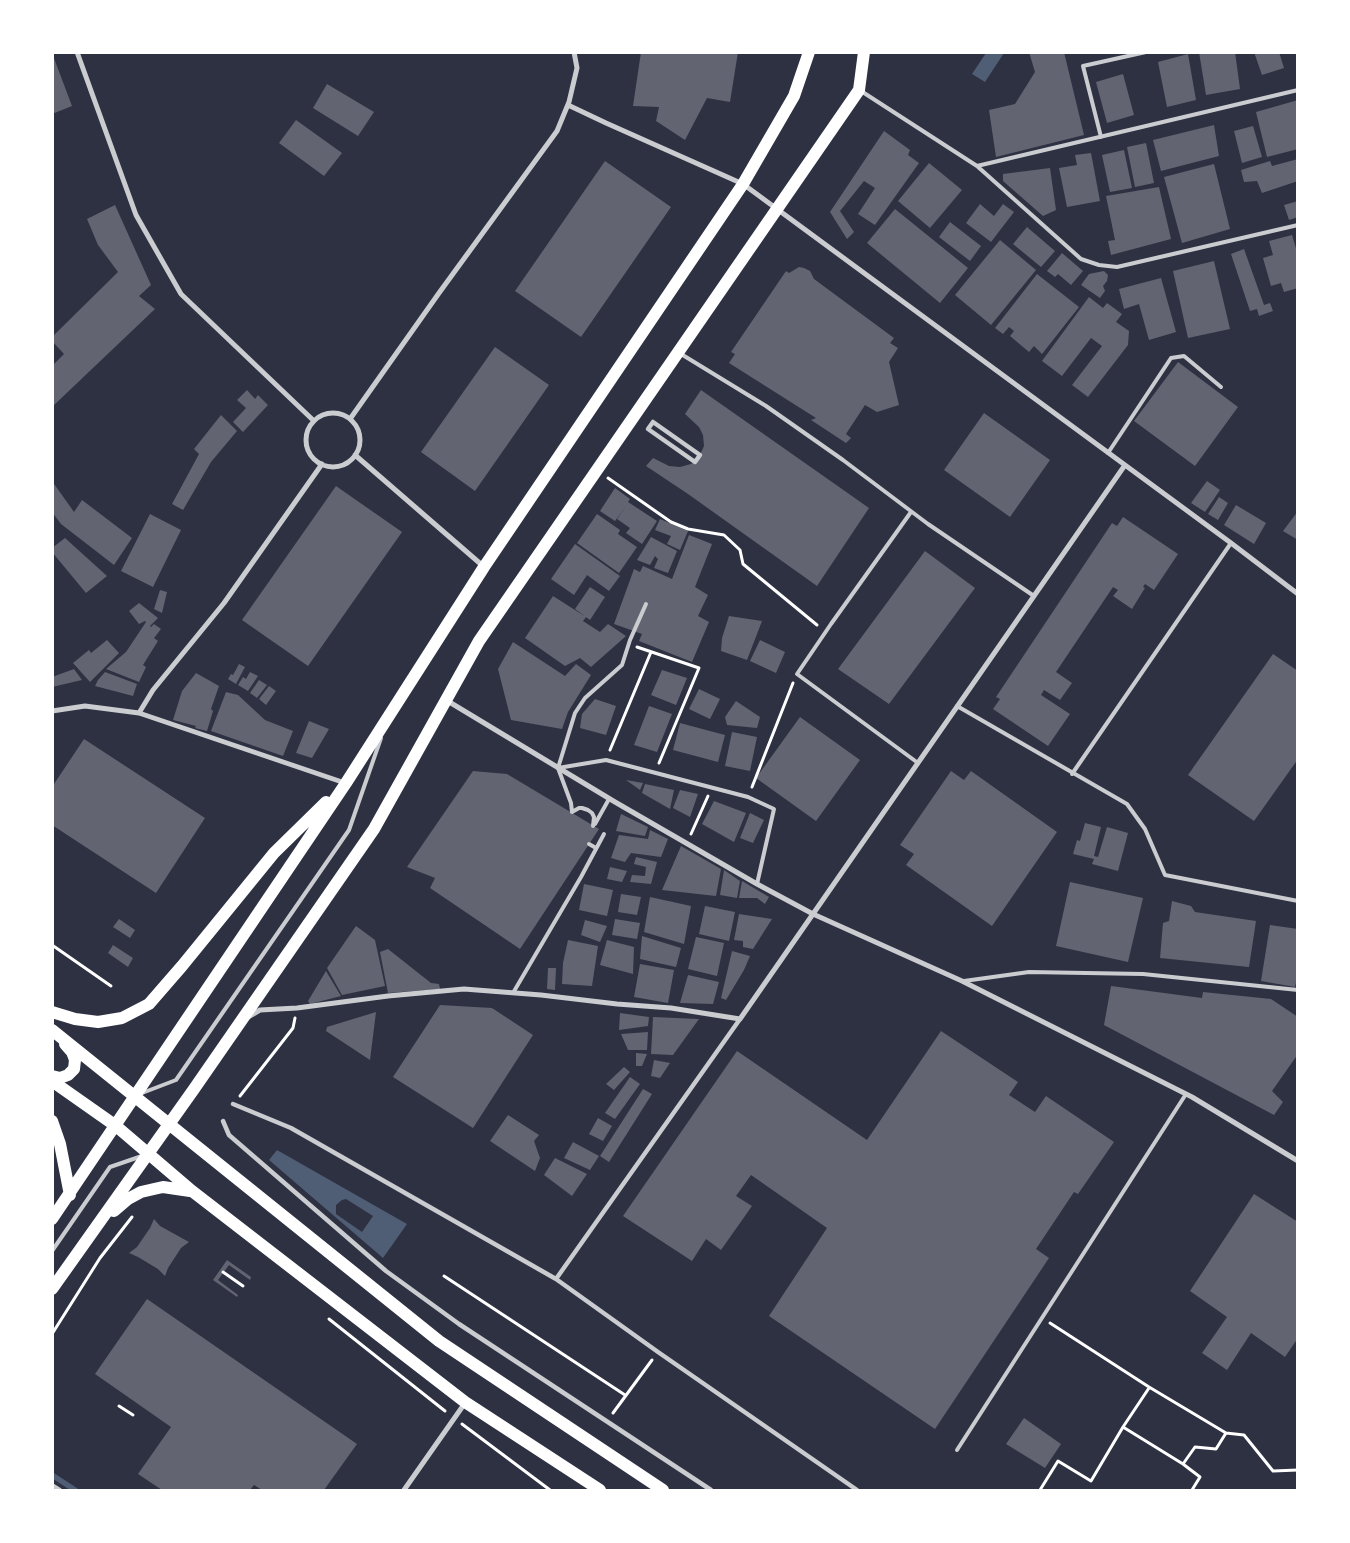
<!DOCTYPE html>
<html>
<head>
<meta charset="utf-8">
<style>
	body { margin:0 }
	#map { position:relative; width:1350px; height:1543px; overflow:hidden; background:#2d3142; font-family:"PT Sans",sans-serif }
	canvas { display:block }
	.frame { position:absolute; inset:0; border:54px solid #fff; pointer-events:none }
</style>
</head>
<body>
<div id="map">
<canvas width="1350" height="1543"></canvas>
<div class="frame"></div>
</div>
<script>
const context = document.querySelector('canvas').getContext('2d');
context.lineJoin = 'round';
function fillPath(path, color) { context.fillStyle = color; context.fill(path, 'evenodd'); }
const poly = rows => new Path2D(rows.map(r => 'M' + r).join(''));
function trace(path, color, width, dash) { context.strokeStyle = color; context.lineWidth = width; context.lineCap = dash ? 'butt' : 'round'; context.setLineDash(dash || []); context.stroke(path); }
const water = poly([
	[986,53,1004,53,985,82,972,74],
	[277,1150,407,1224,383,1258,269,1160],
	[346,1199,373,1216,362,1232,336,1214,336,1205,342,1200]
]);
const stream = poly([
	[52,1475,75,1490]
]);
const building = poly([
	[641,52,738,52,730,102,707,98,685,140,656,121,659,107,633,106],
	[1029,52,1064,52,1084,135,996,157,989,110,1015,104,1035,72],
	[1199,52,1235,52,1240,89,1206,95],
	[1254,52,1279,52,1284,68,1262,75],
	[52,53,72,106,52,114],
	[1188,54,1196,100,1167,107,1158,62],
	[1123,74,1134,115,1107,123,1096,82],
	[327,84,374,112,358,136,313,108],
	[1298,100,1298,149,1267,157,1256,112],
	[296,120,342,153,324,176,279,143],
	[1214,125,1219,156,1161,171,1153,140],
	[1253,126,1262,157,1242,163,1234,131],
	[884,131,910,150,908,155,919,163,875,225,858,214,875,188,864,181,840,211,854,232,847,239,830,212],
	[1146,143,1154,183,1135,187,1127,147],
	[1124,150,1132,188,1110,192,1102,155],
	[1091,153,1100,201,1067,207,1059,168,1077,165,1075,155],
	[1298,159,1298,181,1262,193,1257,181,1244,182,1241,170,1270,161,1272,166],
	[605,161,671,207,581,337,515,291],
	[929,163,962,190,930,228,898,201],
	[1214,164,1230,229,1182,243,1164,177],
	[1050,168,1056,210,1043,216,1003,181,1003,174],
	[1159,187,1171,239,1111,255,1108,241,1115,240,1106,196],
	[1298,201,1298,217,1289,220,1284,205],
	[980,204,994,216,1003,204,1014,212,991,242,966,223],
	[115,205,151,285,139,296,155,309,52,407,52,366,64,354,52,341,52,337,118,272,98,245,87,219],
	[895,209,968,268,940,303,867,243],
	[950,222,981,246,970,261,939,237],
	[1027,227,1055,251,1041,267,1013,244],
	[1292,235,1298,255,1298,288,1284,292,1281,283,1271,286,1263,258,1273,255,1269,241],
	[1000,240,1036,270,991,325,955,295],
	[1244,249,1264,305,1270,303,1273,311,1259,316,1257,309,1250,311,1231,254],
	[1062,253,1083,271,1071,285,1058,274,1055,277,1047,271],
	[1214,261,1230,329,1188,338,1173,271],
	[799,267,804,268,810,271,814,279,894,338,890,343,898,348,889,362,899,405,877,412,865,405,846,434,851,438,846,443,811,420,816,418,729,363,735,354,731,352,786,271,789,273],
	[1104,271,1108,275,1107,281,1103,286,1105,291,1100,298,1081,285,1089,274],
	[1037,274,1079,307,1042,354,1034,346,1029,352,1010,336,1014,331,1009,327,1003,334,995,328],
	[1161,278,1176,332,1149,340,1139,304,1124,309,1119,289],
	[1089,297,1103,308,1107,303,1122,314,1116,322,1129,331,1128,345,1088,397,1072,385,1102,346,1091,338,1062,376,1042,361],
	[495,347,549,385,475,491,421,452],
	[1178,362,1238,407,1195,466,1134,421],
	[247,390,255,399,258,395,268,405,243,432,233,422,246,408,237,400],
	[701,390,869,508,817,586,688,494,646,466,653,458,669,466,680,467,691,464,698,459,704,446,703,435,699,427,685,414],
	[984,413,1050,460,1010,517,944,470],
	[221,415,237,431,211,462,183,510,172,504,199,454,194,449],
	[52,481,74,512,82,500,132,538,114,565,61,524,52,512],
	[1207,481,1220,490,1205,512,1191,503],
	[336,486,402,532,308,666,242,620],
	[615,488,630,499,628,502,657,521,642,544,626,533,630,528,617,519,626,506,615,521,600,511],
	[1219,497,1228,503,1218,520,1208,514],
	[1236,505,1266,523,1254,544,1224,525],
	[1298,511,1298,540,1283,531],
	[150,514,181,530,153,587,121,571],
	[597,514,620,530,618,534,637,547,619,573,577,543],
	[1123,517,1178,554,1154,590,1145,584,1143,587,1145,588,1132,609,1113,596,1118,590,1113,587,1056,672,1072,683,1060,700,1044,690,1041,695,1070,714,1048,746,993,709,1000,699,996,697,1112,523,1117,526],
	[660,519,688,531,680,550,667,544,671,536,655,530],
	[689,535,712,544,695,587,708,595,698,616,709,622,692,662,639,641,642,634,614,624,634,569,640,572,643,566,672,579],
	[651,537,677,551,668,573,654,568,658,559,655,556,650,565,637,560],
	[65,538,107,576,86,593,52,552,52,548],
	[575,544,620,576,609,591,587,575,574,595,551,579],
	[925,551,975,588,889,704,838,669],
	[590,587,605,597,590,620,575,609],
	[160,590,167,592,162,613,154,609],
	[553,596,586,617,583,621,600,632,608,624,626,636,591,667,580,658,565,666,525,638],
	[139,603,158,618,150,626,151,627,154,624,161,629,154,638,158,641,143,665,146,667,139,682,106,669,126,652,146,622,145,621,139,624,129,611],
	[729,616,762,621,747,660,721,651,722,638],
	[107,640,119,653,90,682,73,663,89,650,91,653],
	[760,640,785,652,776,673,750,661],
	[513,642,565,676,576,664,591,675,568,712,562,729,511,720,498,669],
	[1273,654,1298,671,1298,759,1254,821,1188,775],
	[239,664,245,667,236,684,228,679,231,674,233,675],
	[74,669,82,680,52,687,52,677],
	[662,670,687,678,676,705,651,695],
	[105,672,137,684,133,696,95,686,98,680],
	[250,672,258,676,248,691,238,685,243,677,246,679],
	[196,673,219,686,211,709,213,711,207,731,195,728,196,726,173,720,182,691],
	[259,680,267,685,257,698,250,693],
	[269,686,276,691,266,705,259,699],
	[699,689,720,699,710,719,689,709],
	[226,692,238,695,265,720,293,731,283,756,211,731],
	[595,699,616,706,606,735,580,728,582,714],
	[736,701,760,717,757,728,727,725,725,717],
	[649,706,672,714,657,752,634,745],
	[800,717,860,760,816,821,756,778],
	[309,721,329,729,312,758,296,753],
	[680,723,725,735,718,762,673,750],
	[732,732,757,737,750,771,725,766],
	[84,739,205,818,156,893,52,825,52,787],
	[473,771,507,774,599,829,520,949,430,888,435,878,407,867],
	[951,771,964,780,971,771,1057,832,992,926,906,865,914,854,900,845],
	[626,780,643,783,640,790],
	[645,784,674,790,670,809,642,793],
	[680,790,698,794,690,817,673,808],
	[714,801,746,813,734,842,702,824],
	[750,813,764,820,753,843,740,838],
	[621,814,648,827,645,836,616,831],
	[1085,823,1101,827,1094,856,1098,857,1107,827,1128,833,1118,871,1092,864,1094,859,1073,854,1077,840,1080,841],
	[650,830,668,839,661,857,631,853,625,862,611,858,619,835,648,839],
	[681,846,721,869,716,896,662,890],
	[636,857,657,862,651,884,630,882,632,875,645,876,646,867,634,864],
	[610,867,627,871,622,882,607,879],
	[724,870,740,881,737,898,720,895],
	[742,881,769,897,765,904,757,898,739,898],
	[1070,882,1143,898,1128,962,1056,946],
	[584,884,613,890,607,916,579,910],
	[621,894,641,897,637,915,618,912],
	[650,897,691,906,684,944,644,932],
	[1172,901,1191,906,1195,912,1256,921,1249,967,1160,958,1163,923,1169,921],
	[705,906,735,912,729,941,699,934],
	[739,914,772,919,753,949,743,947,743,941,734,940],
	[119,919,135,930,130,938,113,927],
	[615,919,640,923,637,939,612,935],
	[585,920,607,926,600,942,581,935],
	[1270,925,1298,929,1298,974,1295,987,1261,981],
	[356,926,375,940,385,986,342,995,327,968],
	[642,936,681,948,676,967,640,959],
	[696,937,724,943,717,976,688,969],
	[568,940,598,946,592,986,562,984,563,963],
	[607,940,634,947,633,974,600,965],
	[113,945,133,958,128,967,108,953],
	[388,949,431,983,439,984,440,989,388,993,380,952],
	[732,951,750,956,744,970,726,1000,721,998],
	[640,964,674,970,668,1003,634,997],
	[548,968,556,968,555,990,547,989],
	[326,971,341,996,310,1004,308,1001],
	[688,975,719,982,713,1004,680,1003],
	[1111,986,1202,998,1203,992,1271,999,1298,1017,1298,1054,1272,1091,1283,1102,1274,1115,1104,1025],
	[440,1005,492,1008,533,1035,473,1128,393,1077],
	[376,1012,370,1060,326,1031,327,1027],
	[620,1013,649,1017,648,1026,619,1030],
	[653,1017,699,1019,673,1055,651,1054],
	[941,1031,1018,1082,1009,1095,1035,1112,1046,1096,1114,1142,1078,1194,1074,1192,1036,1249,1049,1258,935,1429,769,1316,827,1228,751,1175,736,1196,752,1206,721,1250,706,1239,692,1261,623,1216,737,1051,867,1140],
	[648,1032,647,1050,628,1050,621,1034],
	[636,1053,647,1054,642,1066,636,1066],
	[654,1060,670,1063,660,1078,651,1076],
	[624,1067,630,1072,614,1090,606,1084],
	[630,1077,640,1084,615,1119,605,1113],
	[643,1089,652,1094,609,1162,600,1156],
	[508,1115,539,1135,534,1141,540,1158,535,1171,490,1141],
	[598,1118,612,1126,603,1141,589,1134],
	[573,1142,599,1156,590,1170,564,1158],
	[555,1158,587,1174,572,1196,544,1175],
	[1254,1194,1298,1222,1298,1338,1285,1357,1251,1333,1227,1370,1202,1353,1227,1317,1190,1291],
	[154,1219,160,1226,189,1242,181,1248,168,1268,165,1276,158,1269,138,1257,129,1253,137,1247,150,1228],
	[227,1260,251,1277,250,1280,229,1265,218,1280,238,1295,237,1297,213,1280],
	[147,1299,357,1444,324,1490,262,1490,254,1485,250,1490,162,1490,138,1474,171,1427,95,1374],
	[1024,1418,1061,1444,1045,1468,1006,1444]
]);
const path = poly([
	[608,478,671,522,688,529,724,535,740,550,743,564,817,625],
	[637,647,699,668,659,763],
	[610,750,651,652],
	[752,787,793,683],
	[691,834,708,796],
	[52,945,111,986],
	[240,1096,293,1028,295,1018],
	[223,1272,243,1286],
	[444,1276,625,1395],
	[329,1319,445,1411],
	[1050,1323,1149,1387,1226,1433,1244,1435,1273,1471,1298,1470],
	[52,1334,100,1258,132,1217],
	[1149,1388,1123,1427,1183,1464,1195,1447,1216,1449,1226,1433],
	[119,1406,133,1415],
	[613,1413,652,1360],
	[462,1424,550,1490],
	[1183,1464,1200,1477,1192,1490],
	[1040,1490,1058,1461,1091,1481,1123,1427]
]);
const service = poly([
	[861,91,977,166,1081,259,1099,265,1117,267,1298,225],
	[1101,137,1083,66,1146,52],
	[977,166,1298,90],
	[681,354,766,406,843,460,928,524,1034,596],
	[1108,453,1171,358,1184,356,1221,387],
	[911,512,831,624,797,674,918,763],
	[957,706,1127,804,1145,829,1165,875,1298,901],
	[558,768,606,760,748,797,774,809,757,884],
	[558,768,575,713,585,698,622,665,630,640,646,604],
	[558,768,571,803,572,812,579,808,582,808,588,810,592,813,594,817,593,826],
	[1072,774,1231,543],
	[595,824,609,799],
	[589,844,596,848],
	[964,981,1029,972,1143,974,1298,990],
	[513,993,581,877,604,834],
	[142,1093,176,1080,349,830,381,738],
	[52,1251,110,1167,142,1156],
	[957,1450,1186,1094],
	[52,1485,60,1490]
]);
const pedestrian = poly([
	[653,422,700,455,695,462,648,429,653,422],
	[233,1104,291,1128,556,1279,658,1352,857,1490],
	[223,1121,229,1135,386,1271,459,1324,711,1490],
	[556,1279,740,1019]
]);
const minor = poly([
	[77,52,136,215,181,294,314,421],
	[568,105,606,123,743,184,1231,543,1298,594],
	'306 440a27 27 0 1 1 54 0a27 27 0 1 1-54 0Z',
	[350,419,439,293,557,131,569,102,577,68,574,52],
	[355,455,483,566],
	[446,700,615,802,757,884,813,914,962,981,1192,1097,1298,1161],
	[52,711,85,706,139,713,345,783],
	[139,713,153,690,224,603,322,464],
	[248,1017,260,1010,297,1008,388,996,464,989,541,995,617,1004,671,1008,740,1019,1125,465],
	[404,1490,465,1403]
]);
const primary = poly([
	[52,1012,75,1019,98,1022,122,1018,149,1004,182,966,274,853,326,802],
	[52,1030,439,1341,663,1490],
	[52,1076,60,1078,68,1075,74,1069,75,1060,72,1052,65,1044],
	[52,1081,116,1126,192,1191,465,1402,600,1490],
	[52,1121,60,1144,70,1195],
	[114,1211,128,1199,141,1192,154,1189,163,1187,190,1191],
	[52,1219,346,783,484,567,743,184,794,96,809,52],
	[52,1289,194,1089,374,829,479,641,859,90,864,52]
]);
fillPath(water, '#4f5d75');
trace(stream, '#4f5d75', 5.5);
fillPath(building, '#626471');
trace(path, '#fff', 3);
trace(service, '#caccd0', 4);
trace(pedestrian, '#caccd0', 4.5);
trace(minor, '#caccd0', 5);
trace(primary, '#fff', 12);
</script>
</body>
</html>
